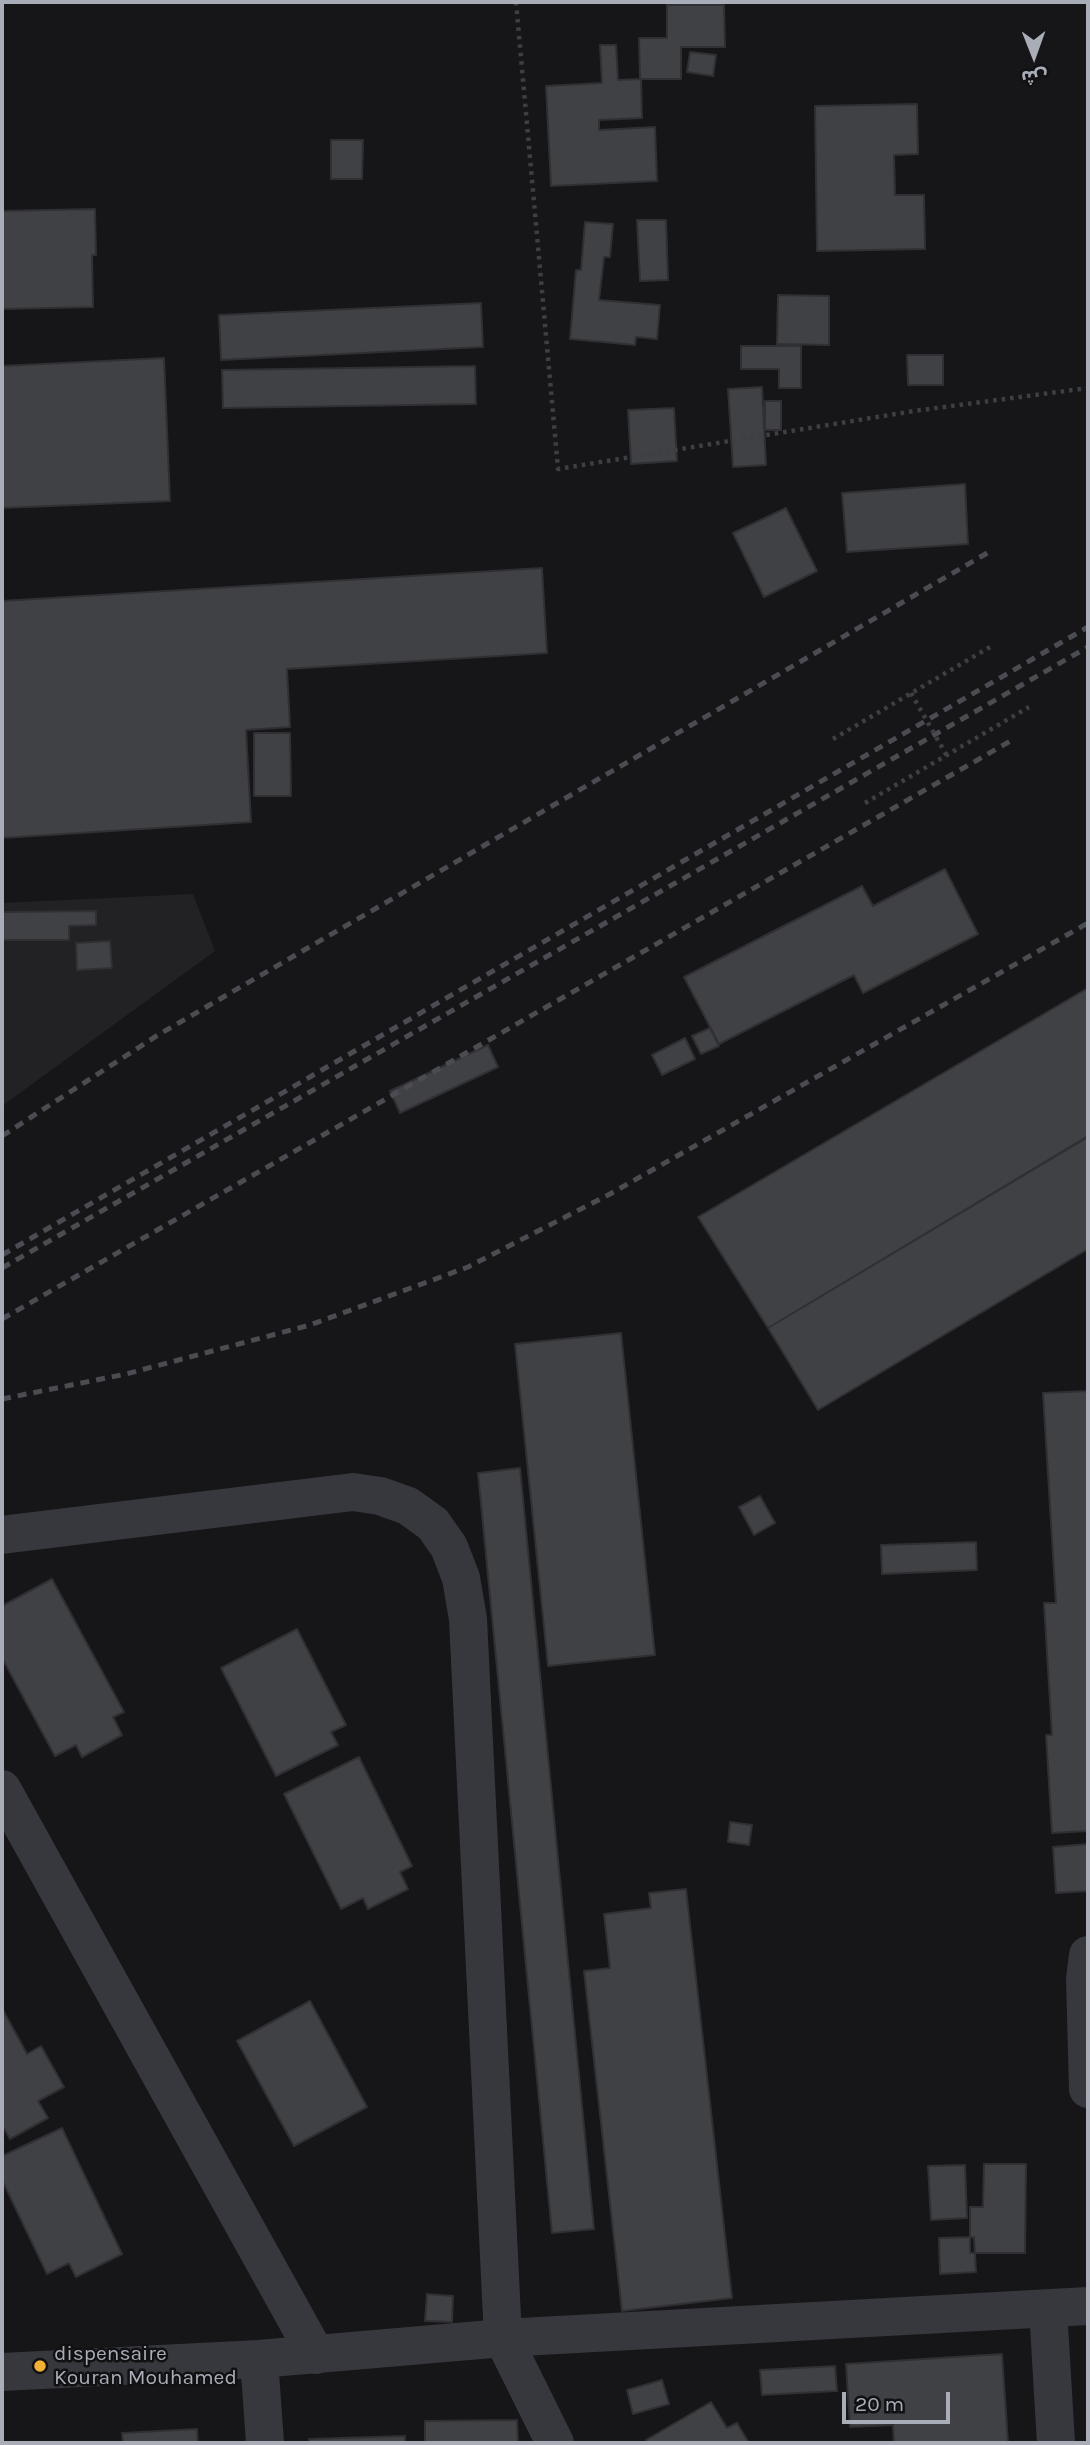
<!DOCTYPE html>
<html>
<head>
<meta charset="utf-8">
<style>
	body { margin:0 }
	#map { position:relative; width:1090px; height:2445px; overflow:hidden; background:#161618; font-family:Karla,"Noto Sans Arabic",sans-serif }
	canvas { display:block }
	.frame { position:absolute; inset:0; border:4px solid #a8adb8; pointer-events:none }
	.north { position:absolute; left:999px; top:21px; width:70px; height:70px; -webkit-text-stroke:5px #111113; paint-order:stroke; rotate:179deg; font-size:19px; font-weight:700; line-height:28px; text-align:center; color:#a8adb8 }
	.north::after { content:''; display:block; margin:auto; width:24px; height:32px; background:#a8adb8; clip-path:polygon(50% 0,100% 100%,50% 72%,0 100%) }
	.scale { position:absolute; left:842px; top:2392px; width:108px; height:32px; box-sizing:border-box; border:4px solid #a8adb8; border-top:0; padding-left:9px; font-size:21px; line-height:24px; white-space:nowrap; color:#a8adb8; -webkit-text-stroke:5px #111113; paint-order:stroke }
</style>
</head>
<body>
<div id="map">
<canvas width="1090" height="2445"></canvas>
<div class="frame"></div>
<div class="north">ش</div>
<div class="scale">20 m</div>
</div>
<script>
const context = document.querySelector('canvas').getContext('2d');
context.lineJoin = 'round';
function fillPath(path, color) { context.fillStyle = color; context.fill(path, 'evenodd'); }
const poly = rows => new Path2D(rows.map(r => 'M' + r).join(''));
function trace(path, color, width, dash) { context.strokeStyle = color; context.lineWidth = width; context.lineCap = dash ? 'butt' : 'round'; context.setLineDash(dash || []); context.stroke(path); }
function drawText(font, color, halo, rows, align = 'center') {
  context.font = font + ' Karla,sans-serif'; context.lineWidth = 5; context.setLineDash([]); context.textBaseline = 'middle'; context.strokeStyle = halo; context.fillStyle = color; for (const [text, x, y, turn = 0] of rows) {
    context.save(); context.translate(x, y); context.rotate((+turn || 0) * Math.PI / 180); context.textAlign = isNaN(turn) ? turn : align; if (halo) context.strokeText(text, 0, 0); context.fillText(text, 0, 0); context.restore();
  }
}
const built = poly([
	[193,894,215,951,2,1106,2,903]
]);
const building = poly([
	[667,5,724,5,725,47,681,47,681,79,640,79,639,38,667,38,667,5],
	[600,45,616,45,618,80,641,79,642,118,599,120,599,130,655,127,657,181,551,186,546,86,602,83,600,45],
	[690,52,716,55,713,76,687,72,690,52],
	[917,104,918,154,894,155,895,195,924,195,925,249,817,251,815,106,917,104],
	[331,140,363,140,362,179,331,179,331,140],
	[95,209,96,255,92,255,93,307,2,309,2,211,95,209],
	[637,220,666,220,668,280,640,281,637,220],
	[585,222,613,224,610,257,604,257,599,300,660,305,657,339,636,337,635,345,570,339,576,270,581,270,585,222],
	[778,295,829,296,829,345,777,344,778,295],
	[481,303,483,347,221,360,219,315,481,303],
	[741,346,801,346,801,388,779,388,779,369,741,369,741,346],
	[907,355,943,355,943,385,908,385,907,355],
	[164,358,170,501,2,508,2,366,164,358],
	[475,366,476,404,223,408,222,370,475,366],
	[762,387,766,465,733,467,728,389,762,387],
	[765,401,781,401,781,430,765,430,765,401],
	[674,408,677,461,631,464,628,410,674,408],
	[965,484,968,544,847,552,842,493,965,484],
	[786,508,817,571,764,597,733,533,786,508],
	[542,568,547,653,287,669,290,727,246,730,251,822,2,838,2,601,542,568],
	[254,733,290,733,291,796,254,796,254,733],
	[945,869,978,934,863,993,854,975,719,1044,684,977,862,886,873,906,945,869],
	[96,911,96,925,69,926,69,940,2,940,2,912,96,911],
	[110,941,112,968,77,970,76,943,110,941],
	[1088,988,1088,1137,768,1328,698,1217,1088,988],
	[710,1028,719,1046,701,1054,692,1036,710,1028],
	[685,1038,695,1059,662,1075,652,1055,685,1038],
	[488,1045,498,1067,400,1113,390,1091,488,1045],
	[1088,1136,1088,1249,818,1410,768,1328,1088,1136],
	[621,1333,655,1655,548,1666,515,1344,621,1333],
	[1088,1391,1088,1831,1052,1833,1046,1735,1052,1735,1044,1603,1056,1603,1043,1393,1088,1391],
	[520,1468,594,2229,552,2233,478,1473,520,1468],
	[760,1496,775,1523,754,1535,739,1507,760,1496],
	[976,1542,977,1570,882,1574,881,1545,976,1542],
	[52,1579,124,1712,113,1717,122,1735,82,1757,76,1745,55,1756,2,1658,2,1606,52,1579],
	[297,1629,346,1725,331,1732,338,1745,276,1776,221,1668,297,1629],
	[359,1757,412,1866,400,1872,408,1889,368,1909,363,1898,341,1909,284,1794,359,1757],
	[730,1822,752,1825,749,1845,728,1842,730,1822],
	[1088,1844,1088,1891,1056,1893,1053,1847,1088,1844],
	[686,1889,732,2298,622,2311,584,1971,610,1968,604,1914,651,1908,649,1893,686,1889],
	[310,2001,367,2107,294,2146,237,2041,310,2001],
	[2,2008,27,2054,41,2046,64,2087,38,2101,48,2118,10,2139,3,2127,2,2128,2,2008],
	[62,2128,122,2254,76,2277,69,2263,47,2274,2,2180,2,2156,62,2128],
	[984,2164,1026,2164,1025,2253,970,2253,970,2207,983,2207,984,2164],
	[965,2165,967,2218,931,2220,928,2166,965,2165],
	[974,2237,976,2272,940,2274,939,2238,974,2237],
	[427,2294,453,2296,452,2322,425,2321,427,2294],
	[1002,2354,1008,2443,894,2443,893,2425,850,2427,846,2364,1002,2354],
	[835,2366,837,2391,762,2395,760,2370,835,2366],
	[662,2380,669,2404,633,2414,627,2390,662,2380],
	[711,2402,727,2428,737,2423,749,2443,648,2443,646,2440,711,2402],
	[517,2420,518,2443,425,2443,425,2421,517,2420],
	[197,2429,198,2443,123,2443,122,2433,197,2429],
	[405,2436,405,2443,309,2443,309,2439,405,2436]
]);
const path = poly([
	[516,2,558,469,914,411,1088,388],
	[833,739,990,647],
	[865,803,1029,707]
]);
const street = poly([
	[2,1535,353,1492,380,1496,408,1506,433,1524,449,1547,461,1578,468,1619,503,2338,555,2443],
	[2,1789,316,2355],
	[1088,1955,1085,1979,1088,2089],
	[1048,2309,1056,2443],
	[259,2359,265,2443],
	[2,2372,259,2359,503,2338,1088,2306]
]);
const rail = poly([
	[2,1136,158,1035,989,552],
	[2,1255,1088,627],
	[2,1268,1088,647],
	[2,1319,1014,739],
	[2,1399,126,1374,310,1325,468,1267,610,1194,1088,923]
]);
const pathBridge = poly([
	[911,693,947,756]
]);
const markers = [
	[40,2366,7,"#f2b134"]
];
const poiNames = [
	["dispensaire",54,2354],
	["Kouran Mouhamed",54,2378]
];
fillPath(built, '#222225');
fillPath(building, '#404145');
trace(building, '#303034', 2);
trace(path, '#3d3f44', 4.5, [3.5, 5]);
trace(street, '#37383d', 38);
trace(rail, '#4a4c52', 5, [9, 7]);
trace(pathBridge, '#3d3f44', 4.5, [3.5, 5]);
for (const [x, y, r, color] of markers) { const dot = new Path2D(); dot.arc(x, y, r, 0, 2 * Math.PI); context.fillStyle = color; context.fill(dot); trace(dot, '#111113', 2.5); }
drawText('21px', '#a8adb8', '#111113', poiNames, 'left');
</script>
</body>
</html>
